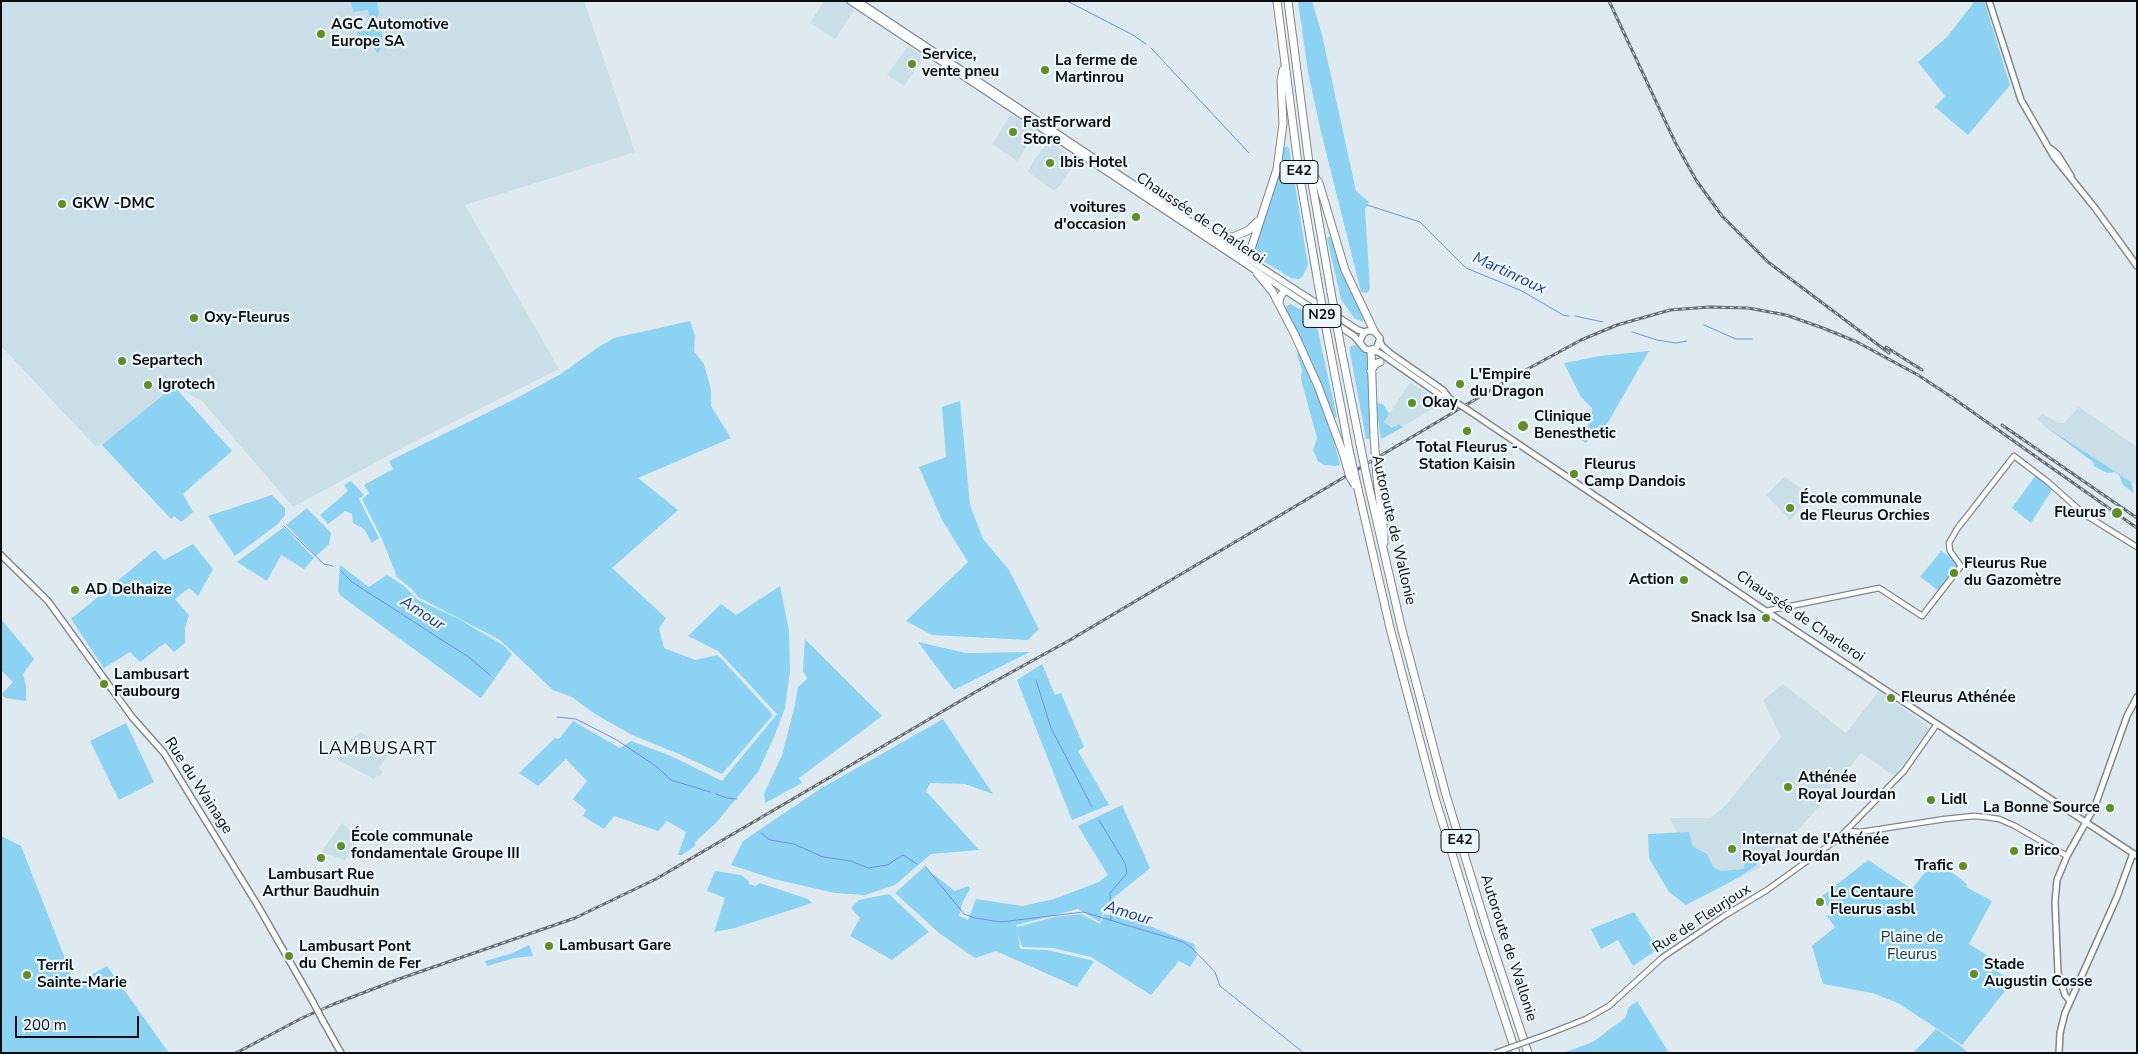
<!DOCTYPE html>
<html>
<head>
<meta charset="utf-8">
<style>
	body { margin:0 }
	#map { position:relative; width:2138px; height:1054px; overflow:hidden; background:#deeaef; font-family:"Nunito Sans",sans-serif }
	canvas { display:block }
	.frame { position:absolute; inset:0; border:2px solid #0a0e10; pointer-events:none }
	.scale { position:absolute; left:15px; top:1016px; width:124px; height:22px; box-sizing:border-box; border:2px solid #0a0e10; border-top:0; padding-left:6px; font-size:15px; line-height:18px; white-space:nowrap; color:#0a0e10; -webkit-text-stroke:4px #ebf7fd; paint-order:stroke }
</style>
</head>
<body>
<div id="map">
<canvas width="2138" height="1054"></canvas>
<div class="frame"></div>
<div class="scale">200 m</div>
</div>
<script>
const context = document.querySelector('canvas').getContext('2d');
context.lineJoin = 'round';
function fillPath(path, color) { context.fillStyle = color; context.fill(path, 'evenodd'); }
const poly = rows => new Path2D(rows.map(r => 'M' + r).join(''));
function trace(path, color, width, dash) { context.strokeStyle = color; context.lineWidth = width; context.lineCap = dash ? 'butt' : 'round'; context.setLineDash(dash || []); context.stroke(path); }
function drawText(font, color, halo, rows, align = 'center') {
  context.font = font + ' "Nunito Sans",sans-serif'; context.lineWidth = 4.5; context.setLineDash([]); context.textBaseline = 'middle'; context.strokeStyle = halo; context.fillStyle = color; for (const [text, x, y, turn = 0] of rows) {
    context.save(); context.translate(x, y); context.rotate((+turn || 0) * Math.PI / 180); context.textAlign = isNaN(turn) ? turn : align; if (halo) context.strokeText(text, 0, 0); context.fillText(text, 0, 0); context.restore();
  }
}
const built = poly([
	[1,1,584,1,635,152,465,205,559,369,406,446,293,507,202,401,174,386,102,445,96,447,1,346],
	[824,1,843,1,855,9,835,39,810,23],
	[908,46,924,57,904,86,887,75],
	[1011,114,1037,131,1017,161,992,144],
	[1049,141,1077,160,1058,188,1053,190,1028,172,1034,160],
	[1410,382,1436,399,1435,402,1437,406,1404,426,1399,424,1392,428,1384,422],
	[2079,407,2137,447,2137,486,2074,447,2075,445,2037,420,2042,414,2059,423,2064,423],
	[1785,477,1812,496,1790,520,1766,495],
	[1783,684,1846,733,1879,691,1930,728,1894,776,1861,753,1815,811,1770,862,1739,878,1710,874,1687,850,1669,818,1710,818,1725,806,1781,737,1763,700],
	[361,732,389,754,379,768,383,772,380,776,377,775,374,779,336,759,343,745],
	[342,823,361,839,345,860,321,852]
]);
const green = poly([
	[351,1,377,1,379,14,375,21,370,23,368,10,353,12],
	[1298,1,1312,1,1322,35,1356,191,1369,202,1365,209,1370,289,1367,293,1361,292,1321,132,1308,72],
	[1975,1,1984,1,2010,85,1968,135,1935,107,1945,96,1918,62,1947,37],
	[381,27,383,43,378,54,373,46,365,43,363,35,358,36,357,32],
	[1287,146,1289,148,1308,265,1303,276,1299,279,1291,278,1252,254,1274,191,1284,148],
	[1330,236,1364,318,1363,322,1354,318,1341,299,1327,238],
	[1291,304,1315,318,1337,417,1333,418,1314,369,1285,310,1285,307],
	[690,321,695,336,694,351,704,364,711,390,711,406,731,438,638,478,678,510,612,568,666,618,659,628,664,648,695,660,718,655,773,715,722,774,679,754,632,735,595,714,572,697,553,690,500,640,418,597,413,590,397,577,382,539,362,499,369,493,364,485,393,469,389,461,513,400,561,374,597,348,614,338],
	[1356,345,1368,353,1371,438,1366,439,1350,352,1350,346],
	[1298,350,1330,425,1340,465,1337,466,1324,465,1318,461,1313,450,1317,438,1301,379,1302,370,1297,355],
	[1649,351,1599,438,1592,436,1586,443,1581,440,1591,420,1592,408,1581,397,1564,363,1600,356],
	[174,386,232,451,183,494,193,512,181,522,174,516,171,519,102,445],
	[960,401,970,505,983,539,1009,570,1039,629,1028,640,932,635,906,621,968,562,942,520,919,467,946,457,942,407],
	[1379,403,1384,405,1389,414,1384,422,1392,428,1399,424,1403,427,1381,439,1376,405],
	[2042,424,2131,482,2134,493,2123,485,2119,475,2115,472,2107,473,2094,466,2093,462],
	[2036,475,2053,488,2031,523,2012,508],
	[351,481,364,495,359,499,379,538,372,543,364,529,353,523,352,514,345,511,328,524,320,515,348,491,344,485],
	[272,495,285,508,285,515,278,524,235,556,208,516],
	[307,508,331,533,329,544,316,556,286,525],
	[284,527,314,558,304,569,281,555,267,581,237,562],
	[193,544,213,569,198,596,189,588,175,599,189,615,185,628,185,643,174,652,165,643,140,662,130,652,104,668,71,619,155,550,164,560],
	[1941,551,1953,559,1959,567,1939,591,1920,577],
	[340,565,369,587,387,575,404,586,418,600,459,619,503,645,512,654,481,698,341,596,338,591],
	[780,586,789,631,790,671,785,708,774,737,758,772,716,823,695,842,695,846,682,855,678,855,686,832,667,821,658,831,614,816,604,829,583,816,586,810,573,799,587,781,566,759,538,786,519,773,555,738,559,739,573,721,620,748,631,741,671,756,722,781,777,714,718,651,688,636,721,604,736,615],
	[1,619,34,659,23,674,26,686,26,701,6,698,1,695,13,682,1,670],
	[805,639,882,716,799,778,802,783,765,803,764,794,782,755,795,705,798,687,807,679,803,671],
	[918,642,966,653,1030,652,954,690],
	[1042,664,1055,695,1061,693,1084,747,1078,751,1109,805,1072,820,1017,680],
	[943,719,993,794,965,784,930,783,926,791,979,850,931,854,895,885,865,895,835,893,774,879,731,865,743,841,768,824,820,789],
	[126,723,154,782,119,800,90,741],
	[1122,805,1150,868,1106,904,1100,922,1078,909,1016,925,1017,927,1054,917,1081,914,1100,924,1104,914,1142,923,1194,944,1197,956,1190,967,1179,961,1151,995,1091,957,1053,948,1022,947,1018,933,1020,949,1047,950,1094,961,1077,987,996,951,975,958,939,933,895,893,924,867,955,891,968,886,970,889,963,901,959,916,968,920,976,899,1022,906,1054,899,1099,882,1108,875,1078,826],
	[1689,832,1693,847,1707,854,1713,867,1721,871,1744,869,1745,856,1766,855,1754,867,1734,880,1686,905,1669,892,1649,858,1648,834],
	[1,836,21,846,75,984,107,966,169,1053,1,1053],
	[1868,860,1912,889,1931,865,1939,871,1943,866,1967,884,1966,887,1992,901,1969,944,1995,960,1991,968,2013,981,1962,1045,1898,1003,1872,993,1823,984,1812,946,1835,927,1827,916,1832,912,1821,897],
	[715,871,741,875,749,881,749,884,756,886,760,883,808,899,812,903,735,928,714,932,725,898,707,891],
	[889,894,929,932,892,960,850,936,860,918,851,908,859,900],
	[1634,912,1658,949,1633,966,1618,940,1601,949,1591,929],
	[529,945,533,956,514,958,487,966,485,961,513,953],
	[1637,1001,1669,1053,1563,1053,1593,1042,1625,1018,1629,1007],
	[1936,1029,1962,1047,1968,1053,1913,1053]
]);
const stream = poly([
	[1067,1,1133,35,1146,44],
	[1151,48,1249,153],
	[1367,205,1420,222,1466,268,1522,291,1563,315,1569,316],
	[1575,316,1603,322],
	[1704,325,1736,339,1752,339],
	[1632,332,1657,340,1676,343,1687,341],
	[284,526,324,564,333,566],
	[341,571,352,582,470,658,491,676],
	[1036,680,1051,728,1092,807],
	[557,717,576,719,617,740,657,767,671,780,710,792],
	[716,794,727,798,737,799],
	[1099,820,1125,863,1127,873,1110,893,1111,920],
	[761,833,770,840,794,844,823,857,851,861,868,868,887,865,903,855,917,864],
	[925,866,964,914,975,918,1001,922,1083,912,1183,942,1192,948,1215,972,1220,986,1304,1053]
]);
const tertiary = poly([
	[1766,611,1879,588,1922,616,1961,566,1950,551,1949,543,1957,529,2014,456,2048,482,2084,514,2137,547],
	[1847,831,1861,832,1945,819,1974,816,1985,817,1999,819,2015,826,2067,856],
	[1548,1034,1586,1019,1609,1006,1663,957,1724,916,1767,890,1839,838,1904,771,1937,724]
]);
const secondary = poly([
	[1989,1,2021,100,2054,157,2095,208,2137,266],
	[2051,149,2058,155,2071,176],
	[1380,341,1382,346,1390,353,1443,390,1449,398],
	[1371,350,1380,353,1440,395,1454,401],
	[1468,410,1766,611,2137,856],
	[1,555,48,601,132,717,164,753,258,906,313,1002],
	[2070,1001,2065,995,2058,973,2055,902,2057,880,2067,856,2095,806,2127,716,2137,697],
	[323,1021,341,1053],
	[2059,1053,2060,1033,2065,1013,2117,897,2133,853]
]);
const primary = poly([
	[850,1,1354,336,1365,349,1371,350,1377,347,1380,338,1374,331,1367,331,1363,334,1360,341],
	[858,1,1168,207,1358,330,1364,332]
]);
const motorway = poly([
	[1277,1,1299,172,1318,283],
	[1288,1,1310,171,1331,292],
	[1312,174,1319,183,1345,270,1374,331],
	[1207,232,1224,237,1233,237,1249,230,1257,222],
	[1248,258,1277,169,1283,124,1281,81,1283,70],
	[1257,273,1272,291,1295,335,1318,386,1343,453],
	[1279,303,1280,297,1284,291],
	[1328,339,1349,450],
	[1341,348,1360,444],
	[1371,350,1374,436],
	[1371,371,1375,364,1380,362],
	[1377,478,1384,533,1384,543],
	[1368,483,1401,626,1446,795,1488,932,1528,1053],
	[1358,489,1390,628,1435,798,1477,935,1516,1053]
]);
const rail = poly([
	[1609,1,1675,142,1696,180,1722,216,1768,262,1889,353],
	[1886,347,1922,370],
	[1950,396,2137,528],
	[2002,425,2137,518],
	[236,1053,302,1018,334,1004,399,979,575,918,656,879,979,690,1070,640,1513,377,1581,340,1617,325,1670,310,1709,307,1748,308,1786,315,1823,328,1857,342,1918,375,1956,400]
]);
const tertiaryBridge = poly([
	[1495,1053,1548,1034]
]);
const secondaryBridge = poly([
	[1454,401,1468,410],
	[313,1002,323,1021]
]);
const motorwayBridge = poly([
	[1318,283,1328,339],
	[1331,292,1341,348],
	[1374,436,1377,478],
	[1360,444,1368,483],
	[1349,450,1358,489],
	[1343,453,1350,477,1355,485]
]);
const markers = [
	[321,34,5,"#628e20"],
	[912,64,5,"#628e20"],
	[1045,70,5,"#628e20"],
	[1013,132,5,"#628e20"],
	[1050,163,5,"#628e20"],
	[62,204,5,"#628e20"],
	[1136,217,5,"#628e20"],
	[194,318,5,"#628e20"],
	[122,361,5,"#628e20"],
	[1460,384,5,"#628e20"],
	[148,385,5,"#628e20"],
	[1412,403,5,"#628e20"],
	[1523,426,6,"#628e20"],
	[1467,431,5,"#628e20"],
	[1574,474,5,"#628e20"],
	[1790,508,5,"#628e20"],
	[2117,513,6,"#628e20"],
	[1954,573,5,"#628e20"],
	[1684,580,5,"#628e20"],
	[75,590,5,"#628e20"],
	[1766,618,5,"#628e20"],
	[104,684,5,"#628e20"],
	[1891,698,5,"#628e20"],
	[1788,787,5,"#628e20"],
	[1931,800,5,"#628e20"],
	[2110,808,5,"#628e20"],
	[341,846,5,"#628e20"],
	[1732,849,5,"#628e20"],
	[2014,851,5,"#628e20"],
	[321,858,5,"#628e20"],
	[1963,866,5,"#628e20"],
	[1820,902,5,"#628e20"],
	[549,946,5,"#628e20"],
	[289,956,5,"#628e20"],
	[1974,974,5,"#628e20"],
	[27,975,5,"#628e20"]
];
const shields = [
	[1299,172,38],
	[1322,316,38],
	[1460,841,38]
];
const shieldNames = [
	["E42",1299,172],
	["N29",1322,316],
	["E42",1460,841]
];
const poiNames = [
	["AGC Automotive",331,25],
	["Europe SA",331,42],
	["Service,",922,55],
	["vente pneu",922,72],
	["La ferme de",1055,61],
	["Martinrou",1055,78],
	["FastForward",1023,123],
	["Store",1023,140],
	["Ibis Hotel",1060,163],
	["GKW -DMC",72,204],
	["voitures",1126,208,"right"],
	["d'occasion",1126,225,"right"],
	["Oxy-Fleurus",204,318],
	["Separtech",132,361],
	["L'Empire",1470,375],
	["du Dragon",1470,392],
	["Igrotech",158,385],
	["Okay",1422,403],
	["Clinique",1534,417],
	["Benesthetic",1534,434],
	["Total Fleurus -",1467,448,"center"],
	["Station Kaisin",1467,465,"center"],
	["Fleurus",1584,465],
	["Camp Dandois",1584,482],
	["École communale",1800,499],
	["de Fleurus Orchies",1800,516],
	["Fleurus",2106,513,"right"],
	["Fleurus Rue",1964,564],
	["du Gazomètre",1964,581],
	["Action",1674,580,"right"],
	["AD Delhaize",85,590],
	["Snack Isa",1756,618,"right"],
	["Lambusart",114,675],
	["Faubourg",114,692],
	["Fleurus Athénée",1901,698],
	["Athénée",1798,778],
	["Royal Jourdan",1798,795],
	["Lidl",1941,800],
	["La Bonne Source",2100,808,"right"],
	["École communale",351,837],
	["fondamentale Groupe III",351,854],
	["Internat de l'Athénée",1742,840],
	["Royal Jourdan",1742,857],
	["Brico",2024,851],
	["Trafic",1953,866,"right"],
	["Lambusart Rue",321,875,"center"],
	["Arthur Baudhuin",321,892,"center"],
	["Le Centaure",1830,893],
	["Fleurus asbl",1830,910],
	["Lambusart Gare",559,946],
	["Lambusart Pont",299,947],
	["du Chemin de Fer",299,964],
	["Stade",1984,965],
	["Augustin Cosse",1984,982],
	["Terril",37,966],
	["Sainte-Marie",37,983]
];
const streetNames = [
	["Chaussée de Charleroi",1200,219,34],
	["Autoroute de Wallonie",1393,530,77],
	["Chaussée de Charleroi",1800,617,34],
	["Rue du Wainage",198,786,57],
	["Rue de Fleurjoux",1702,919,-33],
	["Autoroute de Wallonie",1508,948,72]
];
const parkNames = [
	["Plaine de",1912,938],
	["Fleurus",1912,955]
];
const waterNames = [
	["Martinroux",1509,274,25],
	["Amour",422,614,33],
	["Amour",1128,914,17]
];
const quarterNames = [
	["LAMBUSART",378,750]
];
fillPath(built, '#cadee7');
fillPath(green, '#8cd2f2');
trace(stream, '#6f8ee1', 1);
trace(tertiary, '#7d888d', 7);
trace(secondary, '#7d888d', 8);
trace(primary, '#7d888d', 8);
trace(motorway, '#7d888d', 9);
trace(tertiary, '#fff', 4.5);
trace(secondary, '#fff', 5);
trace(primary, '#fff', 5.5);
trace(motorway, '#fff', 7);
trace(rail, '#636a6e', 3);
trace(rail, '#ebf7fd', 1, [4]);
trace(tertiaryBridge, '#7d888d', 7, []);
trace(secondaryBridge, '#7d888d', 8, []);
trace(motorwayBridge, '#7d888d', 9, []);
trace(tertiaryBridge, '#fff', 4.5);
trace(secondaryBridge, '#fff', 5);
trace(motorwayBridge, '#fff', 7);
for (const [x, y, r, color] of markers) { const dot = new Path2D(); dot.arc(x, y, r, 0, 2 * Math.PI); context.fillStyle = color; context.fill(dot); trace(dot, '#ebf7fd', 2); }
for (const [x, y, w] of shields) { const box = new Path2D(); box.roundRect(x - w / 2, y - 11.5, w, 23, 4); context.fillStyle = '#ebf7fd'; context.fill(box); trace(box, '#0a0e10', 1); }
drawText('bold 14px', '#0a0e10', null, shieldNames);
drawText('bold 15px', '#0a0e10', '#ebf7fd', poiNames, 'left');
drawText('15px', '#0a0e10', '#ebf7fd', streetNames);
drawText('15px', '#1b313a', '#ebf7fd', parkNames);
drawText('italic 16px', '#223b9b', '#ebf7fd', waterNames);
context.letterSpacing = '1px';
drawText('18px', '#0a0e10', '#ebf7fd', quarterNames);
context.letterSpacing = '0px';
</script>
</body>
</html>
